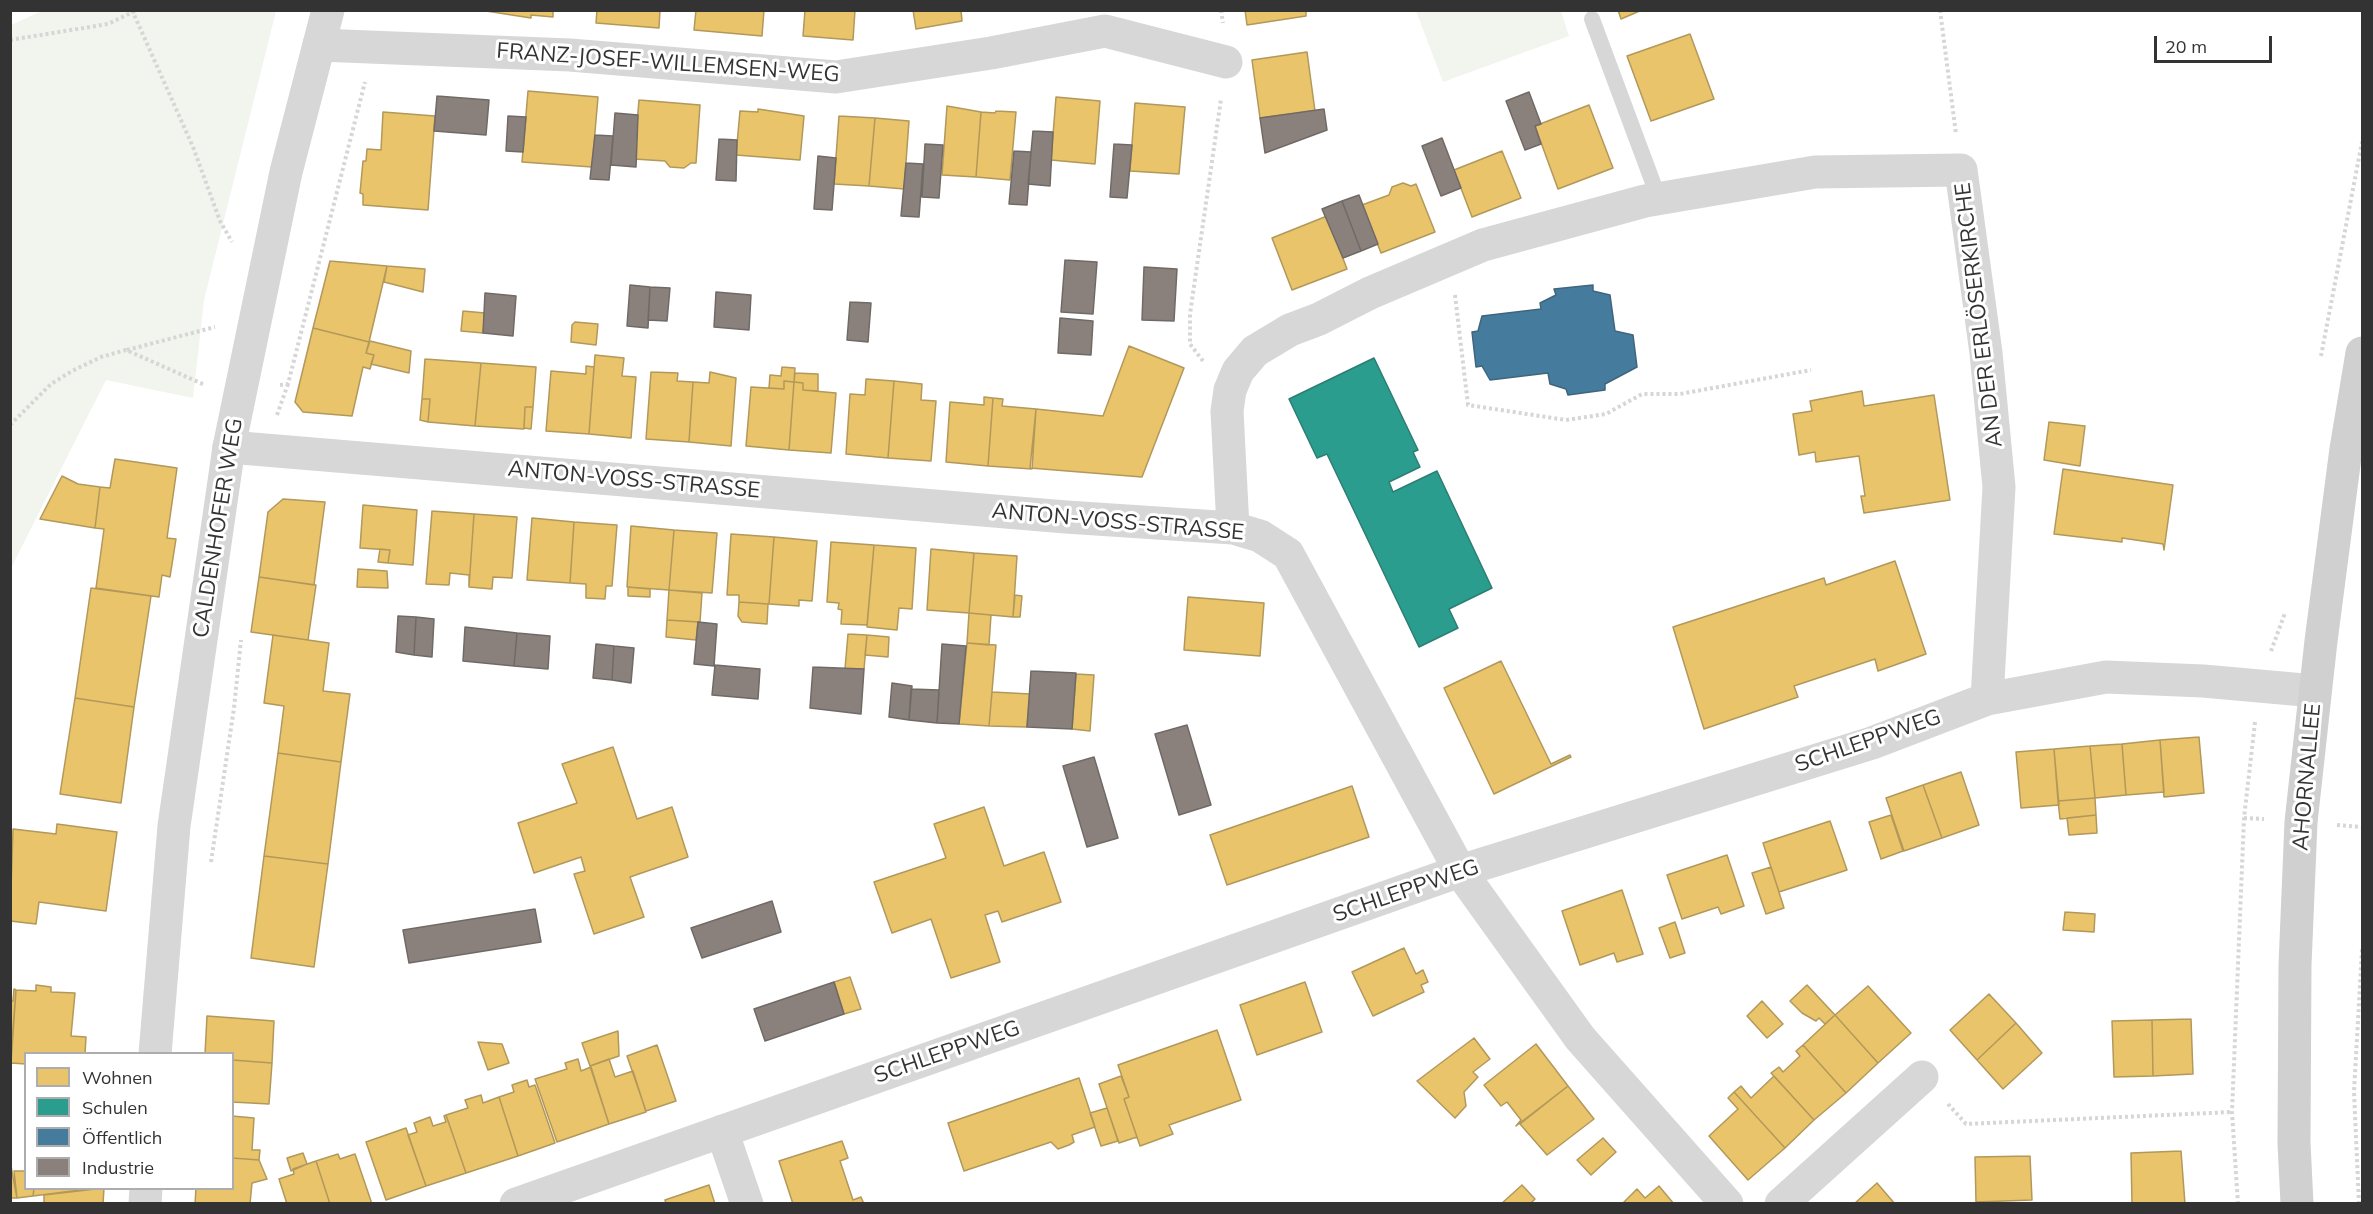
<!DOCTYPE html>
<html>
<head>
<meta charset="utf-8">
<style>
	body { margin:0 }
	#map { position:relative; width:2373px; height:1214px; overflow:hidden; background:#fff; font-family:Mulish,sans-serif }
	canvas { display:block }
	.frame { position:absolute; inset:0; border:12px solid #333; pointer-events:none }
	.legend { position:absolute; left:24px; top:1052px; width:210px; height:138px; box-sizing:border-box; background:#fff; border:2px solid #adadad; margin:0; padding:8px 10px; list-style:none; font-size:18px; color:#333 }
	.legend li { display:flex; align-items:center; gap:12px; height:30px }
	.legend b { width:30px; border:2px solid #adadad }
	.scale { position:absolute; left:2154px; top:36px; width:118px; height:27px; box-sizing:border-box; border:3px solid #333; border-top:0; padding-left:8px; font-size:18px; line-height:21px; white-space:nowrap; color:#333; -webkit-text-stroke:4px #fff; paint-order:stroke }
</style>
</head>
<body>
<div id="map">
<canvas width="2373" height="1214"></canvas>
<div class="frame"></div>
<ul class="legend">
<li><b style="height:16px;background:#e9c46a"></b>Wohnen</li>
<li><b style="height:16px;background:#2a9d8f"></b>Schulen</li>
<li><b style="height:16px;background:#457b9d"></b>Öffentlich</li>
<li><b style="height:16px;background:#8a817c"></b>Industrie</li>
</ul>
<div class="scale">20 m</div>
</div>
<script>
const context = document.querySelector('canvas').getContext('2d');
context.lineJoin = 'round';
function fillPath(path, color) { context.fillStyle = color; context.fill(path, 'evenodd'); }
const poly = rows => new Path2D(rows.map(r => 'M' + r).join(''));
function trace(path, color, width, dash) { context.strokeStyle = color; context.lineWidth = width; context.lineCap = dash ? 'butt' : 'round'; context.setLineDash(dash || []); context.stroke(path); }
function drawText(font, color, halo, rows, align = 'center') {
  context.font = font + ' Mulish,sans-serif'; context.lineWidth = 6; context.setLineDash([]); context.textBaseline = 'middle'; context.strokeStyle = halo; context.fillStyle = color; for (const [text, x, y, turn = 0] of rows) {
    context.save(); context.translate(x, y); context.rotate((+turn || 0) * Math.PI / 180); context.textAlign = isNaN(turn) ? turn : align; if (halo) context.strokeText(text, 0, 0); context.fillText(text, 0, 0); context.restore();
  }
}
const green = poly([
	[44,10,276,11,204,300,193,398,106,380,11,568,11,25],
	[1416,11,1561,11,1569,36,1443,82]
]);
const homes = poly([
	[553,10,553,17,531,15,531,18,486,11,553,10],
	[597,10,660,10,659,28,596,23,597,10],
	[696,10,764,10,762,36,694,30,696,10],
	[805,10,855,10,853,40,803,36,805,10],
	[913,10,961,10,962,21,916,29,913,10],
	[1245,10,1306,10,1306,16,1247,25,1245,10],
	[1618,10,1642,10,1621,19,1618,10],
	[1690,34,1714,99,1651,121,1627,56,1690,34],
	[1307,52,1315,111,1260,118,1252,60,1307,52],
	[528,91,598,97,592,167,522,162,528,91],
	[1056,97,1100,101,1095,164,1051,160,1056,97],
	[639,100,700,105,696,163,691,163,684,168,670,167,665,161,634,159,639,100],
	[1135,103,1185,107,1179,174,1130,171,1135,103],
	[1589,105,1613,168,1558,189,1535,126,1589,105],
	[947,106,981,112,976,177,942,175,947,106],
	[758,109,804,116,800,160,736,155,740,111,758,112,758,109],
	[996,111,1016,112,1010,180,976,177,981,112,995,113,996,111],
	[383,112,435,116,428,210,363,205,363,194,360,193,363,161,366,161,367,149,381,150,383,112],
	[839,116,875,118,869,186,834,184,839,116],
	[875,118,909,121,904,189,869,186,875,118],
	[1502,151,1521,198,1472,217,1454,170,1502,151],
	[1403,183,1411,186,1416,184,1435,232,1381,253,1362,205,1389,195,1392,187,1403,183],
	[1327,216,1347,269,1292,290,1272,238,1327,216],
	[330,261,387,266,369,342,313,328,330,261],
	[387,266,425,269,423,292,384,282,387,266],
	[463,311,485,313,483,333,461,331,463,311],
	[575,322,598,324,596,345,571,342,572,325,575,322],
	[313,328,369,342,366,353,374,355,370,369,363,367,352,416,303,412,295,402,313,328],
	[370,341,411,351,409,373,371,364,374,355,366,353,370,341],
	[1129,346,1184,368,1142,477,1030,468,1036,409,1103,416,1129,346],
	[595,355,624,358,622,376,636,377,631,438,589,434,595,355],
	[425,359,481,363,475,426,428,422,430,399,422,399,425,359],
	[481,363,536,367,533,407,525,407,524,429,475,426,481,363],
	[586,366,594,367,589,434,546,431,551,371,586,374,586,366],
	[782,367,795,368,794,382,784,381,784,389,769,388,770,375,781,376,782,367],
	[651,372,678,373,677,381,693,382,689,442,646,439,651,372],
	[710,372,736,378,731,446,689,442,693,382,709,383,710,372],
	[795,373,818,374,818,391,803,390,803,383,794,382,795,373],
	[866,379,894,381,888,458,846,454,850,394,865,395,866,379],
	[784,381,794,382,789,450,746,446,751,387,784,389,784,381],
	[894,381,922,384,921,400,936,401,931,461,888,458,894,381],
	[794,382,803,383,803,390,836,393,831,453,789,450,794,382],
	[1862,391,1864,406,1934,395,1950,500,1864,513,1861,496,1865,496,1859,456,1816,462,1815,452,1799,455,1793,414,1812,411,1810,401,1862,391],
	[984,397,993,398,988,466,946,462,950,402,984,405,984,397],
	[993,398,1003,399,1002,406,1036,409,1032,469,988,466,993,398],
	[422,399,430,399,428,422,420,420,422,399],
	[525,407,533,407,531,429,524,428,525,407],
	[2049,422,2085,426,2080,466,2044,460,2049,422],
	[115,459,177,468,167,538,176,539,170,577,162,575,159,597,96,588,104,529,95,528,100,487,110,488,115,459],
	[2063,469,2173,485,2164,550,2163,544,2122,538,2122,542,2054,534,2063,469],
	[62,476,78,484,100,487,95,528,40,519,62,476],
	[283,499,325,502,314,585,259,577,268,512,283,499],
	[363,505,417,510,413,565,388,563,390,550,360,548,363,505],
	[432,511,474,514,469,587,469,575,450,573,449,585,426,584,432,511],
	[474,514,517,517,512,578,493,577,492,589,469,587,474,514],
	[532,518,574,522,570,583,527,580,532,518],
	[574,522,617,525,612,586,606,586,605,599,586,598,586,584,570,583,574,522],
	[631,526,674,530,669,590,627,587,631,526],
	[674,530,717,533,712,593,669,590,674,530],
	[731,534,774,537,769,604,739,602,739,595,727,595,731,534],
	[774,537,817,541,812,601,799,600,799,606,769,604,774,537],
	[831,542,874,545,867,625,841,624,842,610,838,609,839,603,827,602,831,542],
	[874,545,916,548,912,609,899,608,897,630,867,627,874,545],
	[380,549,390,550,388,563,378,562,380,549],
	[931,549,974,553,969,613,927,610,931,549],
	[974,553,1017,556,1013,617,969,613,974,553],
	[1895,561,1926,654,1878,671,1875,659,1794,686,1798,697,1704,729,1673,627,1824,578,1826,585,1895,561],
	[358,569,387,571,388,588,357,587,358,569],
	[259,577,316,585,308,640,251,632,259,577],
	[628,587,650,589,650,597,628,596,628,587],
	[91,588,151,596,134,707,75,698,91,588],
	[669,590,702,593,700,622,667,620,669,590],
	[1015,595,1022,596,1020,617,1013,617,1015,595],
	[1188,597,1264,603,1260,656,1184,650,1188,597],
	[739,602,768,604,767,624,742,622,738,616,739,602],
	[969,613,991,615,989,645,967,643,969,613],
	[667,620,698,622,696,640,666,637,667,620],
	[848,634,867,635,864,669,845,669,848,634],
	[273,635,329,643,323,691,350,694,341,762,278,753,284,706,264,703,273,635],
	[867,635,889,637,888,657,865,655,867,635],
	[967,643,996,645,989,726,959,724,967,643],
	[1501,661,1551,764,1570,755,1571,757,1494,794,1444,688,1501,661],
	[1076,674,1094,675,1090,731,1072,729,1076,674],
	[992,692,1030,694,1027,727,989,726,992,692],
	[75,698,134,707,121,803,60,794,75,698],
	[2199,737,2204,793,2164,797,2160,740,2199,737],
	[2160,740,2164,792,2126,795,2122,744,2160,740],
	[2122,744,2126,795,2095,798,2090,746,2122,744],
	[2090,746,2095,798,2058,801,2054,749,2090,746],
	[613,747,637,819,672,807,688,857,630,877,644,917,594,934,574,874,585,871,581,857,534,873,518,823,577,803,562,764,613,747],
	[2054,749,2059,805,2021,808,2016,752,2054,749],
	[278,753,341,762,328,864,264,856,278,753],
	[1961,772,1979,825,1942,838,1923,785,1961,772],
	[1923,785,1942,838,1904,851,1886,798,1923,785],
	[1352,786,1369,837,1227,885,1210,835,1352,786],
	[2095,798,2096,815,2060,819,2058,801,2095,798],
	[984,807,1004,866,1044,852,1061,902,1002,922,998,911,985,915,1000,962,951,978,931,919,892,933,874,882,946,858,934,824,984,807],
	[1891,815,1903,851,1881,859,1869,822,1891,815],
	[2096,815,2097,833,2069,835,2067,818,2096,815],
	[1830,821,1847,870,1779,892,1763,843,1830,821],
	[57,824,117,832,106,911,39,902,36,924,10,921,13,829,56,834,57,824],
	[1727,855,1744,906,1721,914,1718,907,1682,919,1667,875,1727,855],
	[264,856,328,864,314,967,251,958,264,856],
	[1771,867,1784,908,1766,914,1752,873,1771,867],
	[1622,890,1643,954,1617,962,1614,953,1580,965,1562,911,1622,890],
	[2065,912,2095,914,2094,932,2063,930,2065,912],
	[1675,922,1685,953,1670,958,1659,928,1675,922],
	[1404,948,1416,974,1423,970,1428,982,1421,985,1424,992,1373,1016,1352,972,1404,948],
	[850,977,861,1009,844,1014,834,982,850,977],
	[1305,982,1322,1032,1257,1055,1240,1005,1305,982],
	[36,985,51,987,51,992,75,993,71,1036,86,1037,85,1054,26,1054,26,1064,11,1063,16,990,36,991,36,985],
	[1807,985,1835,1015,1825,1024,1819,1018,1816,1021,1802,1013,1790,1001,1807,985],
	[1868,986,1911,1033,1878,1063,1835,1015,1868,986],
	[14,989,16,990,10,1068,10,1001,13,1001,14,989],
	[1989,994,2016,1023,1977,1060,1950,1030,1989,994],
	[1762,1001,1783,1024,1767,1038,1747,1016,1762,1001],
	[1835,1015,1878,1063,1846,1093,1803,1045,1835,1015],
	[207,1016,274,1021,272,1063,232,1060,232,1054,205,1054,207,1016],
	[2191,1019,2193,1074,2153,1076,2152,1020,2191,1019],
	[2152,1020,2153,1076,2114,1077,2112,1021,2152,1020],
	[2016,1023,2042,1053,2003,1089,1977,1060,2016,1023],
	[1217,1030,1241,1100,1169,1125,1173,1134,1140,1146,1124,1099,1129,1097,1118,1065,1217,1030],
	[618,1031,619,1056,590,1066,582,1043,618,1031],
	[1474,1038,1490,1059,1473,1072,1478,1077,1464,1092,1466,1106,1455,1118,1417,1081,1474,1038],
	[478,1042,502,1044,509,1063,488,1070,478,1042],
	[1536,1044,1568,1086,1516,1126,1521,1120,1507,1102,1501,1106,1484,1085,1536,1044],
	[657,1045,676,1101,646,1111,627,1056,657,1045],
	[1803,1045,1846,1093,1814,1120,1771,1073,1779,1067,1783,1072,1800,1056,1796,1051,1803,1045],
	[578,1059,581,1071,591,1067,609,1124,557,1142,535,1079,567,1069,565,1063,578,1059],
	[609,1059,615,1077,633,1071,646,1112,609,1124,590,1066,609,1059],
	[232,1060,272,1063,269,1104,232,1102,232,1060],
	[1121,1076,1129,1097,1124,1099,1137,1137,1119,1143,1099,1084,1121,1076],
	[1774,1076,1814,1120,1785,1148,1734,1092,1741,1086,1751,1098,1774,1076],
	[1079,1078,1095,1127,1072,1135,1074,1142,1069,1145,1058,1149,1051,1142,964,1171,948,1123,1079,1078],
	[527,1080,529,1087,535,1085,555,1143,518,1156,499,1097,514,1092,512,1085,527,1080],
	[1568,1086,1594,1119,1547,1155,1520,1124,1568,1086],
	[1734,1092,1785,1148,1748,1180,1709,1136,1738,1109,1728,1098,1734,1092],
	[481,1095,483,1103,499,1097,518,1156,466,1173,446,1115,468,1108,465,1100,481,1095],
	[1107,1108,1118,1141,1101,1146,1090,1113,1107,1108],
	[446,1115,466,1173,426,1186,408,1135,417,1132,414,1123,430,1117,433,1126,446,1122,444,1116,446,1115],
	[232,1116,254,1118,252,1150,260,1150,259,1160,232,1158,232,1116],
	[406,1128,426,1186,386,1200,366,1142,406,1128],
	[1603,1138,1616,1152,1591,1175,1577,1160,1603,1138],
	[842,1141,848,1158,840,1161,853,1200,861,1197,864,1204,793,1204,779,1161,842,1141],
	[2181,1151,2185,1204,2132,1204,2131,1153,2181,1151],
	[303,1153,307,1164,291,1171,287,1158,303,1153],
	[338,1154,340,1159,355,1154,372,1204,330,1204,316,1161,338,1154],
	[2030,1156,2032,1200,1976,1202,1975,1157,2030,1156],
	[232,1158,259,1160,267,1179,252,1183,250,1204,195,1204,196,1188,232,1188,232,1158],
	[10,1161,17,1198,10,1198,10,1161],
	[316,1161,330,1204,287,1204,279,1179,294,1174,293,1169,316,1161],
	[14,1171,26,1171,26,1188,34,1188,33,1196,17,1198,14,1171],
	[1877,1183,1895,1204,1854,1204,1877,1183],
	[709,1185,715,1204,666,1204,665,1200,709,1185],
	[1522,1185,1535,1199,1530,1204,1501,1204,1522,1185],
	[1659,1186,1674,1204,1622,1204,1637,1189,1645,1198,1659,1186],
	[34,1188,96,1188,33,1196,34,1188],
	[104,1188,103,1204,44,1204,44,1195,104,1188]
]);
const schools = poly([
	[1374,358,1418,450,1413,452,1420,467,1389,482,1393,492,1437,471,1492,588,1449,609,1458,628,1419,647,1327,454,1317,458,1289,399,1374,358]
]);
const public = poly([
	[1593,285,1593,291,1610,295,1615,331,1633,335,1637,367,1605,384,1605,390,1568,395,1566,389,1550,384,1548,373,1490,380,1482,366,1476,367,1472,332,1478,331,1482,316,1541,309,1540,303,1556,295,1554,289,1593,285]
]);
const industry = poly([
	[1529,92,1541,124,1535,126,1541,144,1525,150,1506,101,1529,92],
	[437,96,489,100,486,135,434,131,437,96],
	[1324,109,1327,130,1265,153,1260,118,1324,109],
	[615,113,638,115,636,167,611,165,615,113],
	[508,116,526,117,523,152,506,151,508,116],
	[1033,131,1053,132,1050,186,1028,184,1033,131],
	[595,135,613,136,609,180,590,179,595,135],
	[1442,138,1461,188,1441,196,1422,146,1442,138],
	[719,139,737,140,736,181,716,180,719,139],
	[925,144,943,145,939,198,922,197,925,144],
	[1114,144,1132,145,1127,198,1110,197,1114,144],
	[1014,151,1031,152,1027,205,1009,204,1014,151],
	[818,156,836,158,832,210,814,209,818,156],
	[906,163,923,164,919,217,901,216,906,163],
	[1359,195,1378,244,1361,251,1342,201,1359,195],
	[1342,201,1361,251,1343,258,1322,209,1342,201],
	[1065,260,1097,262,1093,314,1061,312,1065,260],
	[1144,267,1177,269,1174,321,1142,320,1144,267],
	[630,285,650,287,648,328,627,326,630,285],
	[650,287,670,288,667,321,648,320,650,287],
	[716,292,751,295,749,330,714,327,716,292],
	[485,293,516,296,513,336,483,333,485,293],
	[850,302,871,303,868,342,847,340,850,302],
	[1060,318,1093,321,1091,355,1058,353,1060,318],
	[398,616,416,617,414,655,396,652,398,616],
	[416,617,434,619,432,657,414,655,416,617],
	[698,622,717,624,714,666,694,664,698,622],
	[465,627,517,633,514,666,463,661,465,627],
	[517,633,550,636,548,669,514,666,517,633],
	[596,644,614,646,612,680,593,678,596,644],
	[942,644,966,646,959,724,937,723,942,644],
	[614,646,634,648,631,683,612,680,614,646],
	[715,665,760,669,758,699,712,695,715,665],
	[813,667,864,669,861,714,810,708,813,667],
	[1031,671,1076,673,1072,729,1027,727,1031,671],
	[892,683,912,686,909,720,889,717,892,683],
	[911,689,939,690,937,723,909,720,911,689],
	[1187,725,1211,805,1179,815,1155,734,1187,725],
	[1094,757,1118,838,1087,847,1063,766,1094,757],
	[772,901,781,932,702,958,691,928,772,901],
	[535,909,541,942,409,963,403,930,535,909],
	[834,982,844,1014,765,1041,754,1009,834,982]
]);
const path = poly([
	[132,10,193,147,220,221,232,242],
	[1221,10,1223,23],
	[1940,10,1956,134],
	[10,40,108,24,137,10],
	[1455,295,1468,405,1566,420,1606,414,1642,394,1680,394,1811,370],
	[127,350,215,327],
	[2321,356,2362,142],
	[1203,361,1190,344,1190,314,1221,99],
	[280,385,288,384,365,82],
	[277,415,288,384],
	[10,425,51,384,72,371,101,357,126,350,205,385],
	[2271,651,2285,613],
	[2244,818,2264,819],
	[2337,825,2362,827],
	[211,862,234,708,241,640],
	[1948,1104,1966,1124,2232,1112],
	[2238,1204,2232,1112,2244,818,2255,722],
	[2359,1204,2354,1092,2362,949]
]);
const service = poly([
	[1592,19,1659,199]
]);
const minor = poly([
	[319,45,570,55,836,77,991,53,1105,31,1226,62],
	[229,447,1066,517,1233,528,1260,536,1288,554,1460,871,1580,1038,1727,1204],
	[1233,528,1227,411,1230,390,1238,371,1255,351,1290,330,1319,319,1370,293,1483,245,1645,201,1815,172,1961,170,1986,353,1999,487,1987,699],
	[722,1131,747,1204],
	[516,1204,1460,871,1872,743,1987,699,2106,677,2203,681,2315,691],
	[1781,1204,1922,1077]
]);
const tertiary = poly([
	[155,1054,174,826,229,447,286,172,328,10],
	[145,1204,146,1188]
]);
const secondary = poly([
	[2297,1204,2294,1143,2295,965,2301,822,2321,641,2346,449,2362,353]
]);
const streetNames = [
	["FRANZ-JOSEF-WILLEMSEN-WEG",668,63,4],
	["AN DER ERLÖSERKIRCHE",1979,315,-97],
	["ANTON-VOSS-STRASSE",634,480,5],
	["ANTON-VOSS-STRASSE",1118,522,5],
	["CALDENHOFER WEG",218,528,-81],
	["SCHLEPPWEG",1868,741,-19],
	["AHORNALLEE",2307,777,-85],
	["SCHLEPPWEG",1406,891,-19],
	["SCHLEPPWEG",947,1052,-19]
];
fillPath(green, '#f1f5ed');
fillPath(homes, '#e9c46a');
trace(homes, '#b2985a', 1.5);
fillPath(schools, '#2a9d8f');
trace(schools, '#2d7d73', 1.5);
fillPath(public, '#457b9d');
trace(public, '#40657d', 1.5);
fillPath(industry, '#8a817c');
trace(industry, '#706a66', 1.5);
trace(path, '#d6d6d6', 4, [3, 3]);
trace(service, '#d7d7d7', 16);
trace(minor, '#d7d7d7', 33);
trace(tertiary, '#d7d7d7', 33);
trace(secondary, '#d0d0d0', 33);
drawText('22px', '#333', '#fff', streetNames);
</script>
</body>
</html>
